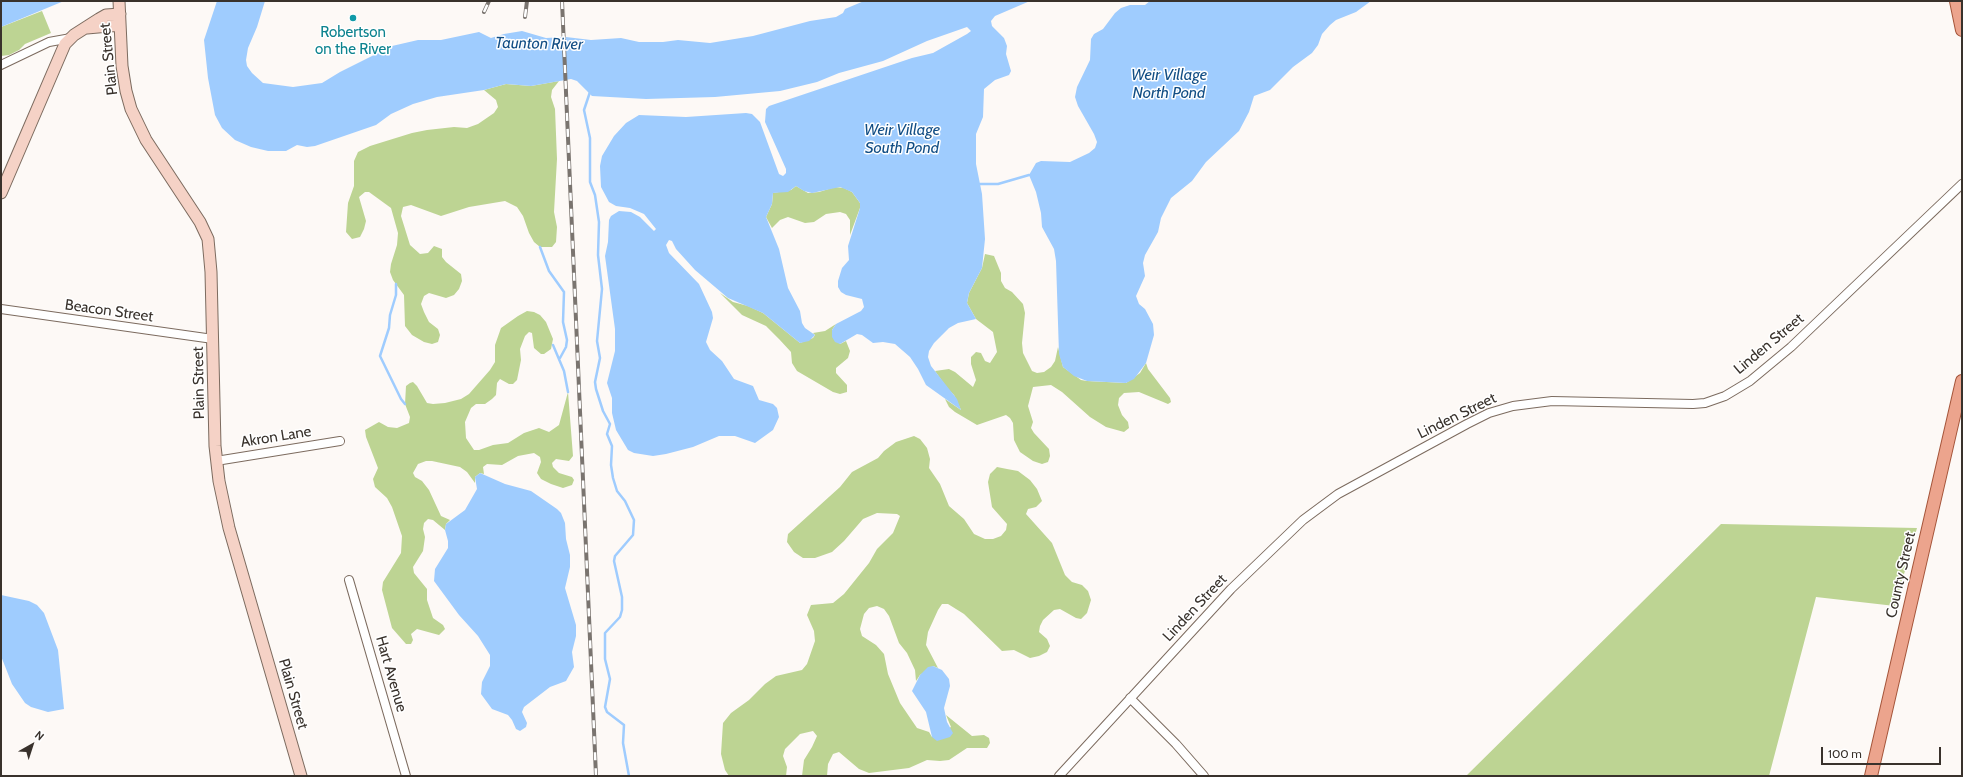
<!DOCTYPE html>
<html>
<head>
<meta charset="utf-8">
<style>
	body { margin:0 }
	#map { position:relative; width:1963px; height:777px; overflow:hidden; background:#fdf9f6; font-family:Cabin,sans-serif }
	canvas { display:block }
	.frame { position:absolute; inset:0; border:2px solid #39322c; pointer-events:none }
	.north { position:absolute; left:12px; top:725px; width:40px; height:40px; -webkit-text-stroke:3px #fff; paint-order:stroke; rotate:39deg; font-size:11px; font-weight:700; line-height:16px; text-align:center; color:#39322c }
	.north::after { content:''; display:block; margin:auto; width:14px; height:18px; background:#39322c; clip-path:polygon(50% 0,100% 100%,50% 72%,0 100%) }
	.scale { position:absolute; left:1821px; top:747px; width:120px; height:18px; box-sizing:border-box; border:2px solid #39322c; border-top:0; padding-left:5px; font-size:12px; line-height:14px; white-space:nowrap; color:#39322c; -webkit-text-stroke:3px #fff; paint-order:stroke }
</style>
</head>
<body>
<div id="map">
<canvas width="1963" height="777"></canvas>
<div class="frame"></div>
<div class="north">N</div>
<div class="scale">100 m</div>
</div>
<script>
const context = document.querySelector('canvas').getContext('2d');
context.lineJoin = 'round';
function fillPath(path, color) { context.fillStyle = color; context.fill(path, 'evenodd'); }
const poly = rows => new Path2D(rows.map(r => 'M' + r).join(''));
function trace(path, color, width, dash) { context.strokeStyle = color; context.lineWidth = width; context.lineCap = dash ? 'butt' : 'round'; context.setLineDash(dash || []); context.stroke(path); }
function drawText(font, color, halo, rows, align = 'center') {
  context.font = font + ' Cabin,sans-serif'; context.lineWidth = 3; context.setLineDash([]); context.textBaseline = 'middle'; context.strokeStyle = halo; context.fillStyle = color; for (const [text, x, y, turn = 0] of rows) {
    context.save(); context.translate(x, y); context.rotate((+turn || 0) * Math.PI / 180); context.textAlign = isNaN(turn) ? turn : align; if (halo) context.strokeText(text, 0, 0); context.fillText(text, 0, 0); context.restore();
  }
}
const green = poly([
	[42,11,51,33,25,44,19,50,9,55,1,56,1,27],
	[559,81,552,90,551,97,555,109,557,159,554,212,557,227,556,242,552,247,540,247,534,242,529,233,523,216,517,207,505,201,469,207,441,216,411,205,403,207,401,216,410,245,420,254,428,253,434,246,442,249,442,257,446,262,461,274,462,281,459,289,454,295,446,298,429,293,424,296,421,304,424,312,429,322,438,329,440,335,438,342,432,344,424,342,412,335,405,326,404,295,393,280,390,272,391,264,397,245,398,233,391,208,369,192,365,192,359,197,366,221,364,229,360,237,352,239,346,232,348,203,354,186,354,161,358,152,370,146,412,133,427,130,454,127,467,128,478,124,494,113,498,107,496,100,484,90,506,84,531,86],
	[796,186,808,193,819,192,835,187,844,188,852,192,860,203,860,208,850,235,850,220,846,214,840,212,826,214,814,222,805,223,788,217,780,220,772,228,766,217,772,204,773,193,791,190],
	[985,254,994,256,1001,273,1001,281,1005,288,1012,292,1023,304,1025,313,1022,343,1023,353,1032,371,1037,373,1044,372,1051,367,1055,361,1058,347,1063,367,1081,380,1087,381,1126,383,1140,373,1146,363,1148,369,1170,398,1171,402,1168,404,1139,392,1124,393,1119,398,1118,405,1122,415,1128,422,1129,428,1124,432,1106,427,1090,417,1062,392,1051,385,1033,387,1028,406,1033,422,1031,428,1034,433,1049,449,1050,456,1048,462,1042,464,1033,461,1020,452,1014,440,1013,423,1010,418,1006,415,977,425,955,412,949,407,945,399,961,410,954,395,947,388,935,371,949,369,955,372,973,387,976,380,971,364,971,357,976,352,981,353,985,361,990,363,997,352,993,332,976,319,967,303,969,293,982,268],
	[720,293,733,302,748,306,763,313,800,343,813,338,815,335,813,333,825,331,836,324,832,330,840,344,846,341,850,351,848,358,836,368,836,373,847,385,847,392,840,394,833,392,797,371,792,363,791,352,779,339,766,326,742,315],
	[527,311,534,312,540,315,546,322,553,339,551,349,544,354,541,354,534,348,532,333,529,332,525,336,520,349,521,360,517,380,513,384,509,384,500,379,497,383,496,395,492,399,485,404,476,404,471,408,465,422,466,438,474,450,479,450,493,445,508,443,524,433,539,428,549,432,559,425,568,392,573,456,569,461,556,459,552,463,553,467,559,473,572,477,574,480,572,485,563,488,551,484,541,479,537,473,541,462,540,457,534,453,518,456,502,465,487,464,483,467,484,474,480,473,475,477,475,483,467,472,460,467,432,461,426,461,418,464,413,473,415,477,422,481,429,490,441,516,450,520,446,524,445,530,433,520,428,519,424,523,423,529,425,537,423,551,413,567,414,573,427,589,427,600,433,618,443,625,445,629,439,635,417,629,411,634,413,640,411,644,406,644,392,628,382,590,383,582,401,553,402,536,392,507,387,498,375,487,373,479,378,468,366,437,365,430,379,422,388,427,397,428,409,423,410,417,405,404,406,386,410,383,413,382,417,386,427,403,433,404,445,403,461,399,469,394,490,370,495,362,495,345,501,328,518,316],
	[914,436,920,439,927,448,930,459,929,468,940,484,949,506,964,519,974,534,985,539,993,539,1001,536,1006,530,1007,524,992,507,988,482,990,474,997,467,1007,469,1018,471,1030,480,1037,489,1042,501,1036,507,1028,509,1026,514,1052,543,1065,575,1072,582,1082,585,1088,591,1091,600,1087,613,1081,619,1076,618,1060,609,1054,610,1043,620,1040,626,1039,632,1047,639,1050,646,1047,652,1039,656,1030,658,1014,650,1002,651,964,614,948,604,942,604,938,610,928,632,926,645,938,668,933,666,920,675,916,681,915,670,907,653,899,643,889,616,884,609,877,606,869,608,864,614,860,629,862,636,876,645,884,654,888,674,900,703,917,728,929,732,932,737,951,727,946,715,972,736,984,735,989,738,990,743,987,748,967,748,949,760,940,761,927,760,909,768,869,773,859,769,839,752,833,754,828,764,827,776,802,776,804,760,812,747,817,736,813,731,800,734,785,749,783,756,787,767,786,776,729,776,725,770,721,754,723,723,731,713,749,700,765,684,776,676,802,670,807,664,815,641,814,631,807,615,811,605,833,603,844,594,869,563,877,549,893,533,900,516,897,514,877,513,863,519,844,541,832,552,815,558,803,558,794,552,787,542,788,534,840,487,852,472,878,458,884,451,896,442],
	[1721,524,1917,528,1895,606,1816,597,1769,776,1466,776]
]);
const water = poly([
	[1,1,64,1,1,27],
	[217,1,265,1,257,27,248,48,246,60,247,66,252,73,263,83,293,87,322,83,340,72,392,46,418,40,441,40,479,32,491,38,504,34,522,31,546,38,566,37,591,40,621,38,639,42,663,42,678,40,710,43,753,36,810,21,836,17,843,13,845,9,864,1,1030,1,995,16,991,21,992,26,1004,38,1007,46,1006,54,1011,71,1009,75,995,80,984,89,983,117,976,134,976,164,982,194,985,239,982,268,969,293,967,303,976,319,958,323,949,328,934,343,929,351,928,357,931,366,957,399,961,410,926,385,918,369,910,357,895,344,883,342,873,343,862,335,857,334,840,344,835,342,832,337,832,330,836,324,861,311,864,307,862,299,846,295,841,292,838,287,838,281,842,268,849,260,848,246,860,208,860,203,852,192,840,187,812,193,804,191,796,186,788,192,773,193,772,204,766,217,779,249,788,288,800,311,802,323,805,328,815,335,809,341,800,343,763,313,728,298,695,270,676,249,672,241,669,240,666,245,669,253,699,284,712,312,713,318,706,342,710,350,722,361,734,379,753,386,759,400,773,404,777,408,779,417,773,430,755,443,735,436,719,436,693,447,666,454,653,456,634,453,628,450,616,430,612,413,612,398,607,383,615,351,615,329,605,256,608,242,609,220,611,216,619,211,631,212,640,217,654,231,656,229,644,214,630,208,616,206,609,202,601,187,600,166,602,156,614,136,626,123,639,115,686,117,746,113,752,114,760,122,779,174,783,176,786,173,786,169,765,122,766,109,769,106,912,58,933,53,967,34,971,31,967,27,927,41,883,61,839,73,817,82,780,91,715,97,646,99,592,96,577,81,571,79,531,86,506,84,484,90,437,97,413,104,391,114,376,125,315,146,307,147,297,145,286,151,268,151,251,147,235,140,222,128,215,115,208,78,204,40],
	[1150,1,1371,1,1356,12,1336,20,1330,25,1322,34,1318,45,1312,53,1293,67,1270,90,1254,96,1249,112,1239,131,1206,162,1192,181,1171,198,1161,218,1158,232,1145,255,1143,263,1145,276,1136,296,1139,304,1145,309,1153,324,1154,335,1146,363,1134,379,1126,383,1087,381,1074,376,1063,367,1059,354,1056,261,1054,249,1042,227,1041,213,1036,192,1029,175,1036,163,1041,161,1070,162,1089,153,1095,148,1097,142,1094,134,1078,106,1075,97,1077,87,1090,60,1091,39,1094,34,1103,29,1115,13,1121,8,1130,5,1145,5],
	[480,473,505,484,531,491,557,509,561,513,565,523,566,539,570,555,570,567,565,588,576,625,576,636,572,652,574,667,566,681,550,687,524,707,522,712,527,723,526,727,520,731,516,729,512,720,508,715,492,709,481,694,482,682,490,666,490,655,478,636,459,615,434,581,435,569,448,548,448,541,445,530,446,524,465,510,477,489,475,477],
	[1,595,29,601,37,605,44,613,58,650,64,709,48,712,31,707,25,703,12,684,1,656],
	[933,666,942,670,949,679,950,686,944,708,947,722,953,733,950,737,937,741,932,737,926,712,912,691,920,675,928,667]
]);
const stream = poly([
	[590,92,584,110,590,138,590,182,595,195,599,222,598,255,602,289,597,341,600,358,595,382,596,389,603,411,610,424,607,434,612,446,611,465,613,478,617,491,625,501,634,520,633,535,615,556,614,561,622,597,622,610,620,617,605,633,605,659,610,679,605,707,607,712,624,725,623,743,629,776],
	[980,184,998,184,1029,175],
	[540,247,549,271,564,292,563,322,567,340,566,347,560,358],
	[396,284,396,295,390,315,389,328,380,356,401,399,405,404],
	[553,345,564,371,568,392]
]);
const street = poly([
	[1,65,49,42,71,38],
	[1,309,213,339],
	[216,461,340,441],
	[349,580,406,776],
	[1130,698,1176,744,1204,776],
	[1059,776,1231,589,1303,520,1338,494,1467,424,1489,413,1513,406,1552,401,1693,404,1705,403,1725,396,1750,381,1791,347,1962,184]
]);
const secondary = poly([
	[119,1,122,66,126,91,131,109,146,140,200,222,208,239,211,272,215,446,219,481,229,528,301,776],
	[87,28,120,25],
	[1,193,65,44,74,35,99,19,106,15,120,14]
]);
const primary = poly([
	[1956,1,1962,30],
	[1871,776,1962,381]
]);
const rail = poly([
	[562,1,596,776],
	[484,12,489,1],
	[525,17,527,1]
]);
const markers = [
	[353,18,4,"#0f9aa8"]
];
const cultureNames = [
	["Robertson",353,33],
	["on the River",353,50]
];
const streetNames = [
	["Plain Street",109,59,-96],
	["Beacon Street",109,311,8],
	["Linden Street",1769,344,-40],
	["Plain Street",199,383,-91],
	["Linden Street",1457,416,-26],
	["Akron Lane",276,437,-9],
	["County Street",1901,575,-77],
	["Linden Street",1195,608,-47],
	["Hart Avenue",391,674,74],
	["Plain Street",293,694,74]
];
const waterNames = [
	["Taunton River",539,44,1],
	["Weir Village",1169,75],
	["North Pond",1169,93],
	["Weir Village",902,130],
	["South Pond",902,148]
];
fillPath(green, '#bdd493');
fillPath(water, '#9fccfe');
trace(stream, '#9fccfe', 2.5);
trace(street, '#7c6b5f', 10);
trace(secondary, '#7c6b5f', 13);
trace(primary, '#a5553a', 14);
trace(street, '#fff', 8);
trace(secondary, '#f5d2c6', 11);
trace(primary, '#eca48d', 12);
trace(rail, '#7a746f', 4);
trace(rail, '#fff', 2.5, [8]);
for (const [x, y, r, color] of markers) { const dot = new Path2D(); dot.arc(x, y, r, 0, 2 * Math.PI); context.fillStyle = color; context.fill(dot); trace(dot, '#fff', 1.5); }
drawText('15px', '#0d838f', '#fff', cultureNames);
drawText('15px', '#39322c', '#fff', streetNames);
drawText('italic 16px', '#124e85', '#fff', waterNames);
</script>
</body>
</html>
